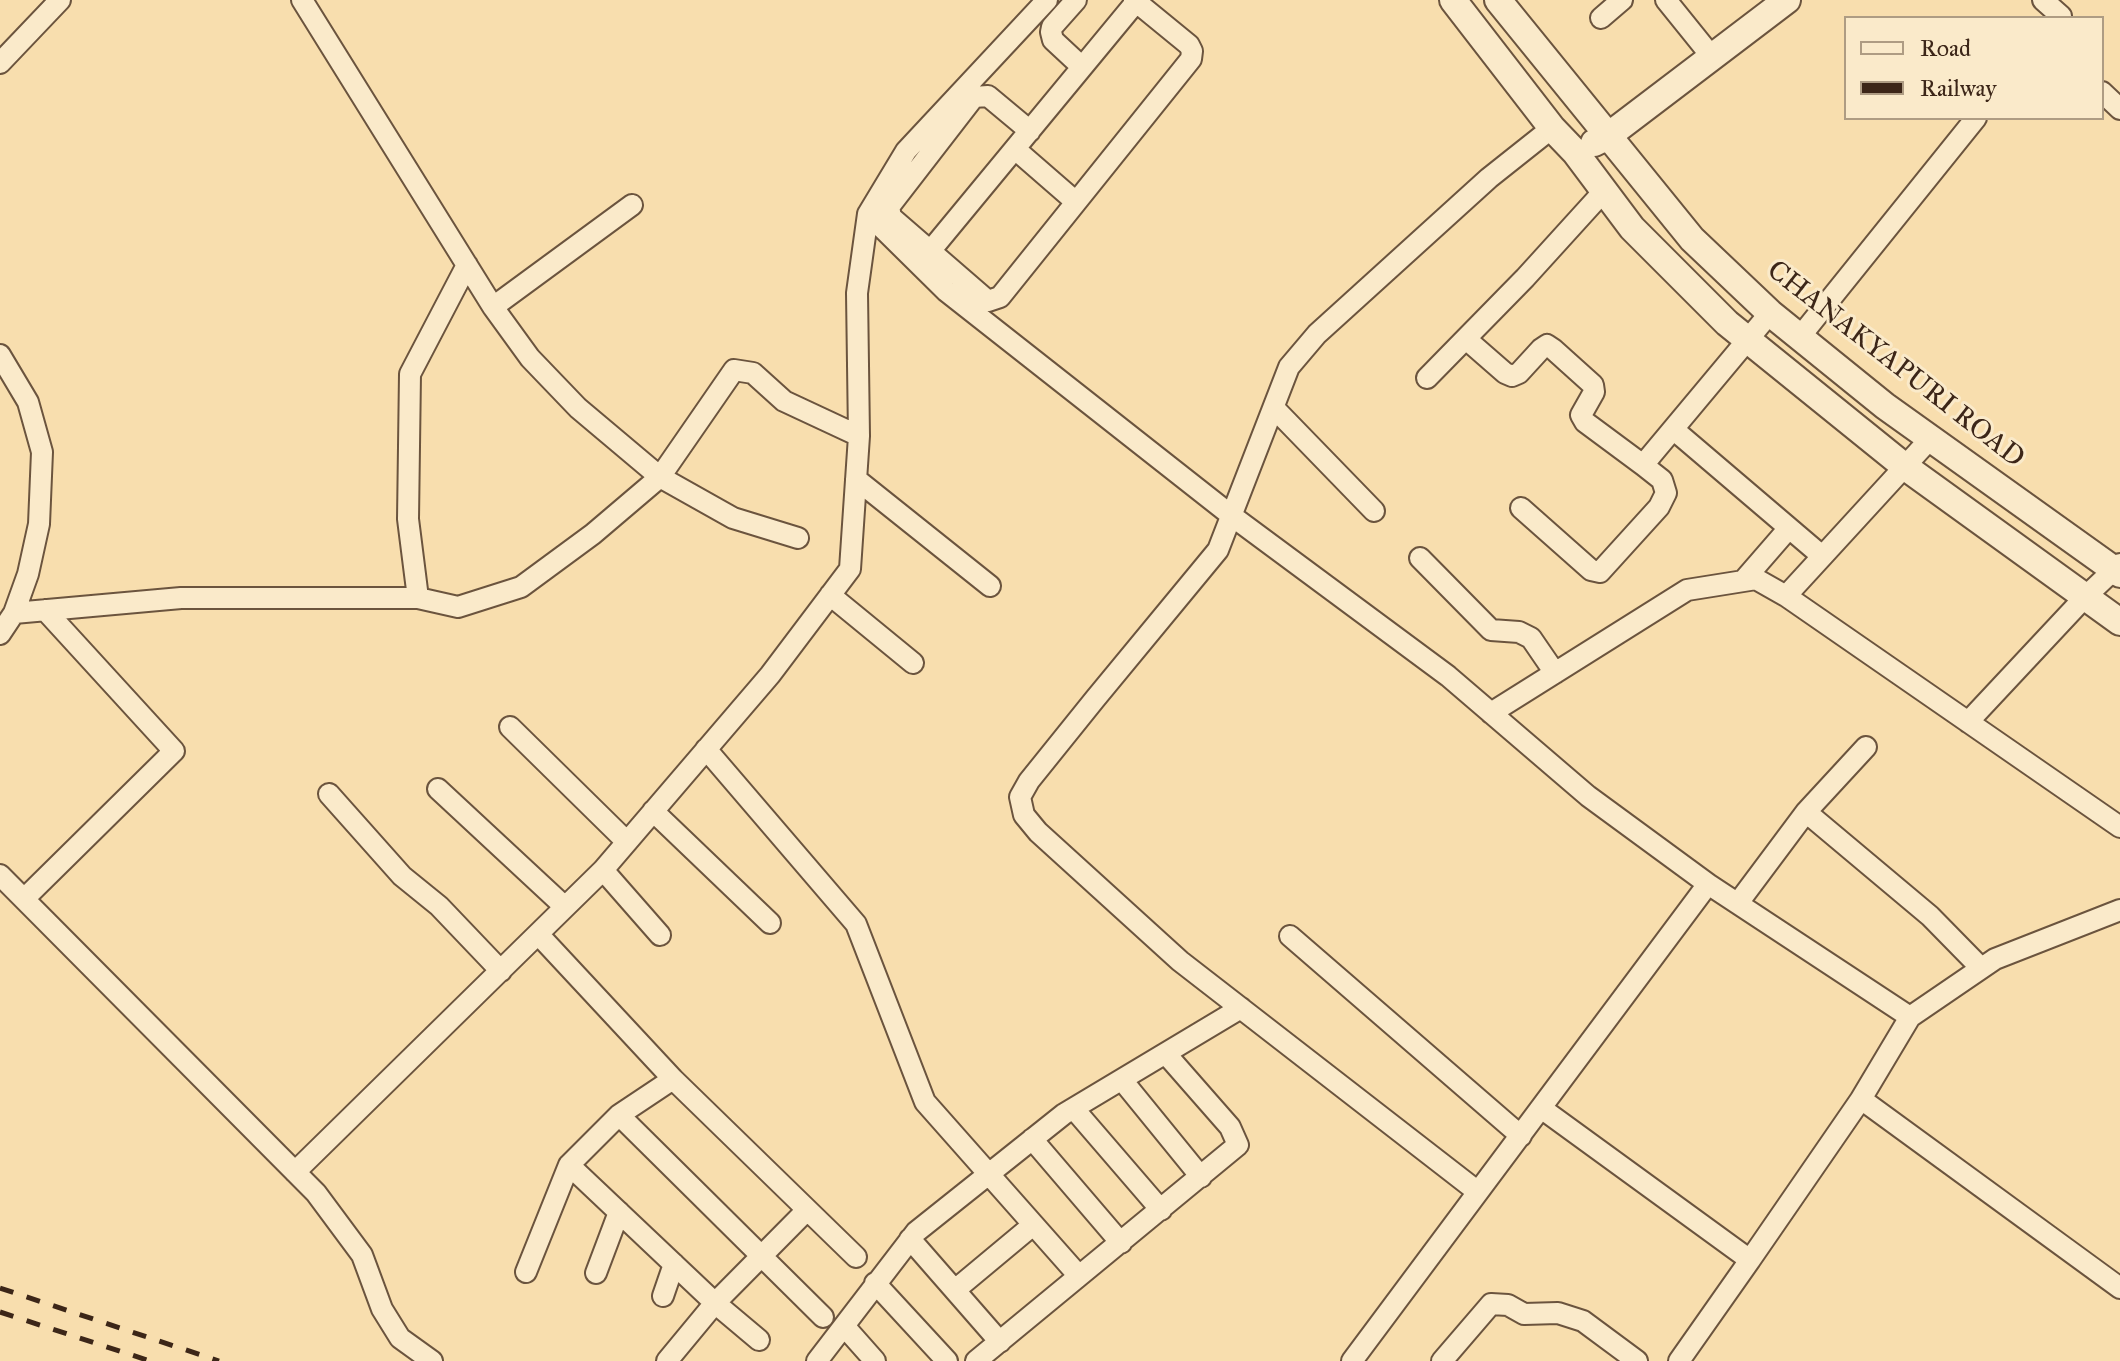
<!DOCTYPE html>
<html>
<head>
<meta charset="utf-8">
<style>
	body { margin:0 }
	#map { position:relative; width:2120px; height:1361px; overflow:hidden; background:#f8deae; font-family:"IM FELL Great Primer",serif }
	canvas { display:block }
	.legend { position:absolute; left:1844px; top:16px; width:260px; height:104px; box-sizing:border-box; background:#faeaca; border:2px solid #ae9c83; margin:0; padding:10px 14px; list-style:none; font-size:24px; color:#3c2618 }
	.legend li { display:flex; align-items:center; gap:16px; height:40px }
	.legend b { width:40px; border:2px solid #ae9c83 }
</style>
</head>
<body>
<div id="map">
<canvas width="2120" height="1361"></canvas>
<ul class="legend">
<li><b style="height:10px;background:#faeaca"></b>Road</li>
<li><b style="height:10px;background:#3c2618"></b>Railway</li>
</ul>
</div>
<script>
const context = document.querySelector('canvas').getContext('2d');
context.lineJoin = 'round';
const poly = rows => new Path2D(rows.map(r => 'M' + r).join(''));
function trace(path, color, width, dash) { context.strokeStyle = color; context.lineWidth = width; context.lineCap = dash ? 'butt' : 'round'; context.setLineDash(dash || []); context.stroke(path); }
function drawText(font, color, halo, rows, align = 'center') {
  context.font = font + ' "IM FELL Great Primer",serif'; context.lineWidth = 6; context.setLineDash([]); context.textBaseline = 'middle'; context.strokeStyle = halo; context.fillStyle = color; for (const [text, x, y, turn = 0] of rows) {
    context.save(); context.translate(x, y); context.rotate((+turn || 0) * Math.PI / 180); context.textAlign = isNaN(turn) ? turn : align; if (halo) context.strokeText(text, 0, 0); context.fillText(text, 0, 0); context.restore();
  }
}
const minor = poly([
	[302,0,493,307,530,358,578,408,660,477,733,518,798,538],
	[1076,0,1052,27,1051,32,1053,40,1082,67],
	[1666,0,1712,57],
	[2043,0,2061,16],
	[1601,18,1622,0],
	[0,63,60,0],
	[2102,92,2120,109],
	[1030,131,988,96,974,97,889,207,891,217,988,301,1000,297,1191,59,1192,51,1189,45,1134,0],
	[1015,149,1076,202],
	[868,214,946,291,1232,516,1448,676,1588,796,1708,884],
	[922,261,1136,2],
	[493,307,632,205],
	[1799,338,1976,118],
	[1466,339,1505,373,1512,376,1519,373,1541,349,1547,345,1553,349,1593,385,1594,392,1581,415,1585,422,1643,465,1770,313],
	[0,355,28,402,42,452,39,524,28,574,14,613,0,634],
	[1427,378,1525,278,1604,191],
	[1274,408,1374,511],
	[1673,429,1822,556],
	[856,479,990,586],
	[1521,508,1591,570,1600,572,1659,507,1666,493,1662,480,1643,465],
	[1420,558,1491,630,1519,632,1531,638,1555,673],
	[1743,581,1789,528],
	[830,595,913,663],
	[1786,596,1930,439],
	[418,598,408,519,410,374,467,265],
	[14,613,181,598,418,598,458,607,521,587,593,534,660,477,734,370,753,373,784,401,859,436],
	[1491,713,1687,590,1756,579,1786,596,2120,827],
	[1968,722,2084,598,2120,564],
	[510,727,627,842],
	[706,749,856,924,925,1102,1079,1276],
	[438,789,565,907],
	[329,794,402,876,439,906,501,971],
	[653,811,770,923],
	[1806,812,1930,916,1981,968],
	[603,870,660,935],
	[0,875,316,1193,362,1255,382,1309,400,1338,432,1361],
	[24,899,174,751,45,610],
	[1738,903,1806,812,1866,747],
	[538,934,673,1079,856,1257],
	[1290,936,1521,1136],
	[1910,1017,1861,1099,2120,1288],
	[673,1079,619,1115,569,1165,715,1303,759,1340],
	[1122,1080,1201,1177],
	[1541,1108,1750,1260,1861,1099],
	[1074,1109,1161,1210],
	[619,1115,823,1317],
	[1032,1139,1121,1243],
	[295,1172,603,870,770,675,850,569,859,436,857,293,868,214,906,151,1047,0],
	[1478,1192,1708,884,1910,1017,1995,959,2120,910],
	[910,1239,1000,1342],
	[526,1272,569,1165],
	[596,1273,619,1212],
	[875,1283,947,1361],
	[955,1290,1033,1225],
	[663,1296,674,1264],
	[844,1326,875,1361],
	[667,1361,715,1303,807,1210],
	[817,1361,916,1232,1064,1114,1241,1008],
	[976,1361,1238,1145,1230,1127,1166,1054],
	[1352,1361,1478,1192,1180,961,1038,832,1024,815,1020,797,1029,781,1095,699,1218,550,1289,367,1317,334,1489,178,1552,128],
	[1442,1361,1491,1304,1508,1305,1524,1314,1558,1313,1583,1321,1637,1361],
	[1679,1361,1750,1260]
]);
const tertiary = poly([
	[1453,0,1552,128,1575,152,1632,228,1727,323,1904,466,2120,622],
	[1498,0,1692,239,1770,313,1885,406,2120,574],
	[1594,143,1608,136,1787,0]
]);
const rail = poly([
	[0,1288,219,1361],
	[0,1312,150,1361]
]);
const streetNames = [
	["CHANAKYAPURI ROAD",1895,365,38]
];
trace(minor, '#6b543e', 24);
trace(tertiary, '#6b543e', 30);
trace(minor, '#faeaca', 20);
trace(tertiary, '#faeaca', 26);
trace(rail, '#3c2618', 5, [14, 14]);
drawText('28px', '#3c2618', '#faeaca', streetNames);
</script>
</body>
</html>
